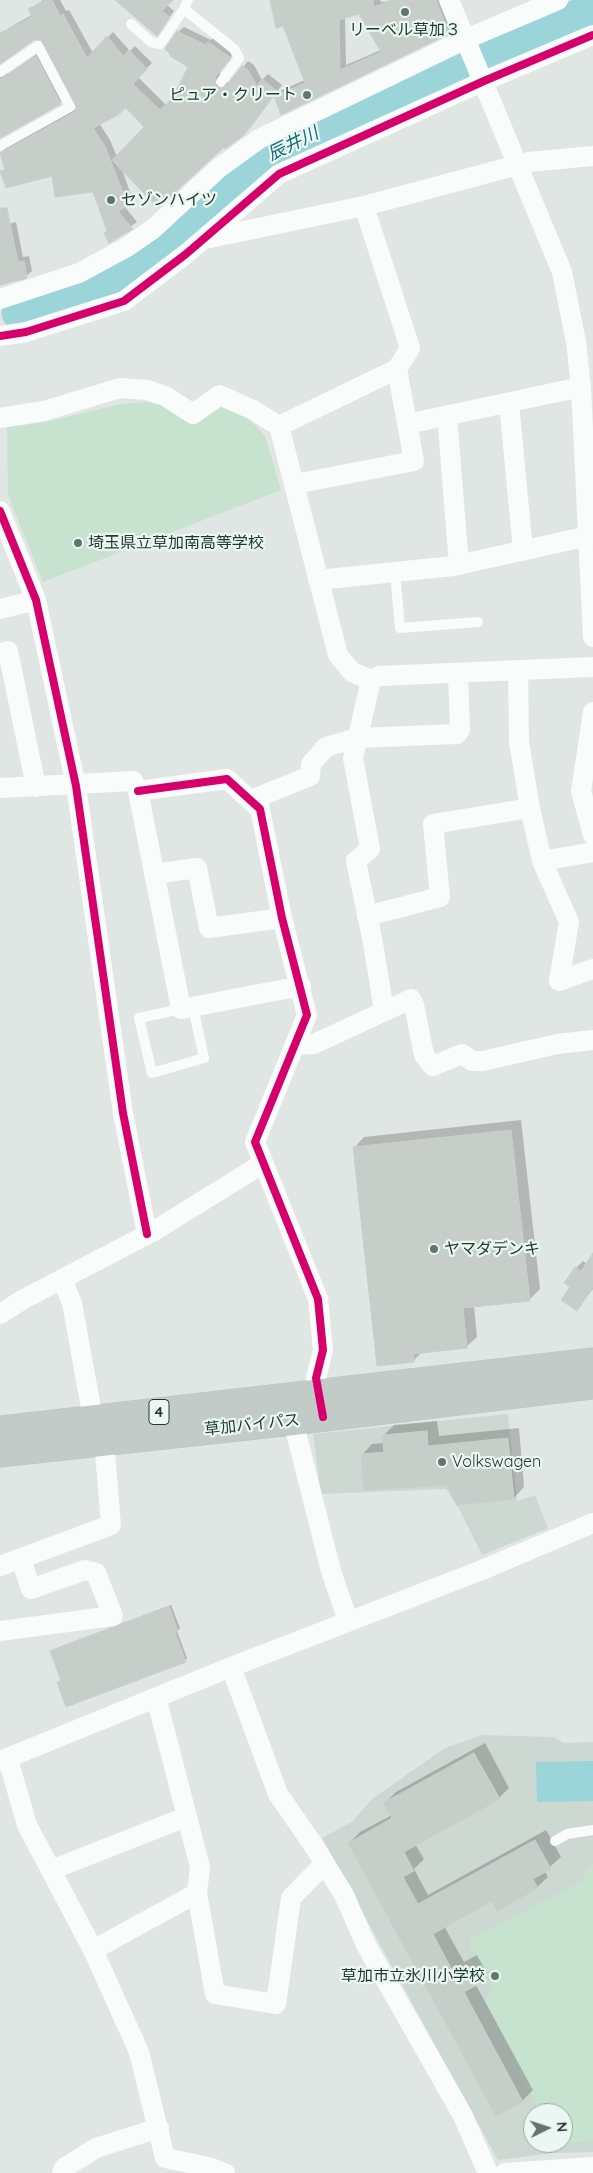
<!DOCTYPE html>
<html>
<head>
<meta charset="utf-8">
<style>
	body { margin:0 }
	#map { position:relative; width:593px; height:2173px; overflow:hidden; background:#e0e6e3; font-family:Quicksand,sans-serif }
	canvas { display:block }
	.north { position:absolute; left:523px; top:2103px; width:50px; height:50px; box-sizing:border-box; background:#ecf7f1; border:1px solid #99aba4; border-radius:50%; rotate:86deg; font-size:14px; font-weight:700; line-height:20px; text-align:center; color:#1d3a31 }
	.north::after { content:''; display:block; margin:auto; width:18px; height:22px; background:#61766f; clip-path:polygon(50% 0,100% 100%,50% 72%,0 100%) }
</style>
</head>
<body>
<div id="map">
<canvas width="593" height="2173"></canvas>
<div class="north">N</div>
</div>
<script>
const context = document.querySelector('canvas').getContext('2d');
context.lineJoin = 'round';
function fillPath(path, color) { context.fillStyle = color; context.fill(path, 'evenodd'); }
const poly = rows => new Path2D(rows.map(r => 'M' + r).join(''));
function trace(path, color, width, dash) { context.strokeStyle = color; context.lineWidth = width; context.lineCap = dash ? 'butt' : 'round'; context.setLineDash(dash || []); context.stroke(path); }
function drawText(font, color, halo, rows, align = 'center') {
  context.font = font + ' Quicksand,"Noto Sans JP",sans-serif'; context.lineWidth = 4.5; context.setLineDash([]); context.textBaseline = 'middle'; context.strokeStyle = halo; context.fillStyle = color; for (const [text, x, y, turn = 0] of rows) {
    context.save(); context.translate(x, y); context.rotate((+turn || 0) * Math.PI / 180); context.textAlign = isNaN(turn) ? turn : align; if (halo) context.strokeText(text, 0, 0); context.fillText(text, 0, 0); context.restore();
  }
}
const built = poly([
	[508,1414,517,1501,535,1495,548,1528,482,1555,459,1509,446,1489,321,1494,313,1434],
	[481,1735,554,1737,564,1743,593,1742,593,2152,553,2153,498,2160,322,1838,352,1822,372,1799,445,1748],
	[533,2113,563,2113,563,2143,533,2143]
]);
const green = poly([
	[148,402,164,406,218,406,248,418,265,436,281,490,43,582,8,495,7,427,46,422,120,404],
	[593,1864,593,2141,563,2143,563,2113,533,2113,533,2140,523,2117,538,2107,485,2000,492,1988,470,1947,470,1939,581,1881,587,1869]
]);
const water = poly([
	[593,1761,593,1801,537,1802,536,1762]
]);
const shadow = poly([
	[43,0,60,0,66,11,69,10,93,53,113,32,130,51,135,46,152,63,138,77,167,106,174,99,189,67,178,32,184,27,211,40,214,37,235,52,220,71,220,78,223,83,231,82,248,61,254,65,262,80,268,74,282,85,250,128,224,145,121,167,133,200,125,207,137,222,110,241,94,190,53,174,2,172,6,167,1,153,7,147,77,108,42,39,0,35,12,26,32,15,30,10],
	[126,106,146,127,117,157,110,140,99,123],
	[117,0,171,0,167,5,174,11,157,35],
	[271,0,380,0,381,2,446,0,455,27,448,33,276,96,282,90,305,80,284,25],
	[359,13,381,50,346,65,345,17],
	[41,51,66,98,60,103,0,137,0,69,2,73,10,73],
	[16,222,23,257,29,256,32,271,26,276,0,279,0,226],
	[521,1120,540,1289,529,1300,474,1306,477,1337,466,1347,422,1352,413,1361,354,1148,364,1137],
	[593,1256,593,1289,577,1309,572,1287,576,1268,583,1261,587,1264],
	[437,1421,439,1436,519,1428,524,1487,514,1498,457,1503,447,1483,362,1455,372,1444,384,1443,383,1436,394,1425],
	[171,1605,180,1628,177,1631,187,1658,185,1661,58,1682,61,1680,51,1652,54,1649],
	[485,1743,509,1788,499,1798,415,1844,424,1859,414,1869,428,1895,546,1830,561,1857,545,1871,548,1877,537,1887,493,1900,444,1926,464,1962,477,1955,487,1973,476,1985,533,2090,522,2101,497,2115,349,1843,360,1832,392,1815,385,1803,396,1792]
]);
const river = poly([
	[17,313,58,301,102,285,156,253,236,178,264,157,315,131,438,75,593,8]
]);
const building = poly([
	[46,0,52,0,60,16,63,14,87,58,107,36,123,56,129,50,147,69,133,84,160,110,172,99,188,67,170,56,170,54,165,49,177,31,206,45,208,42,231,58,215,78,215,84,217,88,226,86,242,66,248,70,257,86,262,79,277,91,244,135,225,149,224,147,158,208,112,160,144,127,126,108,118,115,93,128,105,146,128,206,118,211,133,229,109,243,104,233,107,231,93,192,55,197,52,176,6,188,0,171,5,170,0,153,73,113,77,108,41,40,34,40,0,64,0,33,32,17,28,9,46,0],
	[115,0,173,0,162,11,170,17,157,36,115,0],
	[270,0,373,0,374,7,391,0,436,0,449,34,281,115,274,96,305,83,283,26,276,28,270,0],
	[359,14,381,52,340,70,339,20,359,14],
	[36,56,61,104,0,138,0,79,36,56],
	[0,208,7,208,18,262,24,261,27,278,0,285,0,208],
	[511,1130,530,1301,463,1308,467,1348,413,1354,414,1362,377,1366,353,1147,511,1130],
	[593,1253,593,1287,577,1311,561,1300,570,1287,564,1283,575,1267,581,1271,593,1253],
	[427,1431,428,1446,508,1438,514,1499,457,1505,447,1485,364,1490,361,1454,384,1452,382,1435,427,1431],
	[169,1606,178,1631,175,1633,186,1662,66,1707,57,1682,61,1681,50,1651,169,1606],
	[474,1753,500,1799,404,1852,414,1871,403,1877,418,1904,535,1840,551,1869,533,1879,538,1888,497,1911,492,1901,433,1934,453,1972,467,1965,477,1985,464,1992,523,2102,496,2116,348,1843,392,1818,383,1803,474,1753]
]);
const service = poly([
	[184,9,234,49,239,58,221,82],
	[131,24,151,42,160,44,184,9,188,0],
	[0,72,38,46,70,107,0,146],
	[395,573,400,628,478,622],
	[181,1009,139,1018,152,1073,204,1058,193,1007],
	[555,1841,567,1834,593,1830]
]);
const minor = poly([
	[449,0,562,272,576,342,581,387,593,637],
	[205,239,364,206,529,162,593,156],
	[0,299,79,273,127,247,153,229,219,168,259,139,466,39,558,0],
	[0,336,26,332,124,301,186,254,279,174,484,81,593,35],
	[509,403,523,551],
	[447,415,459,565],
	[0,418,44,411,120,388,147,390,165,396,193,414,220,395,253,410,279,426,338,655,352,672,371,680],
	[407,424,581,387],
	[279,426,397,369,410,348,364,206],
	[295,484,414,461,397,369],
	[0,511,36,600,76,786,123,1113,147,1234],
	[318,580,453,566,589,536],
	[0,609,36,600],
	[0,653,8,651,36,787],
	[518,671,519,742,530,808,542,861,569,922,559,981,593,969],
	[593,712,581,791,593,835],
	[0,788,133,781,138,791,181,1009,301,986],
	[138,791,227,779,260,809,282,918,307,1015,255,1142,318,1299,323,1350,316,1378,321,1406],
	[251,800,310,776,311,764,326,747,357,738,457,734,460,730,458,673],
	[542,861,593,852],
	[154,874,197,868,209,928,282,918],
	[367,916,440,897,433,824,530,808],
	[384,1011,373,943,356,861,370,849,353,758,371,680,379,676,593,667],
	[296,1045,314,1044,411,999,414,1005,424,1055,433,1066,462,1054,472,1061,483,1061,557,1044,593,1040],
	[62,1279,72,1303,93,1419],
	[0,1314,22,1300,154,1231,262,1164],
	[293,1421,331,1571,348,1621],
	[0,1566,111,1525,104,1441],
	[0,1631,113,1616,96,1573,85,1570,31,1589,21,1559],
	[231,1667,278,1794,314,1846,344,1895,366,1945,463,2116,488,2173],
	[156,1697,200,1867,197,1893,215,1994,276,2004,291,1898,324,1864],
	[8,1759,27,1825,93,1950,139,2052,165,2158,209,2167,225,2173],
	[0,1761,231,1667,482,1570,593,1523],
	[51,1870,186,1817],
	[93,1950,197,1893],
	[62,2173,64,2168,96,2148,159,2128],
	[505,2173,593,2167]
]);
const trunk = poly([
	[0,1430,593,1362],
	[0,1453,293,1421,593,1385]
]);
const cycleway = poly([
	[0,336,26,332,124,301,186,254,279,174,484,81,593,35],
	[0,511,36,600,76,786,123,1113,147,1234],
	[138,791,227,779,260,809,282,918,307,1015,255,1142,318,1299,323,1350,316,1378,323,1417]
]);
const markers = [
	[405,12,5,"#61766f"],
	[307,95,5,"#61766f"],
	[111,200,5,"#61766f"],
	[78,543,5,"#61766f"],
	[434,1249,5,"#61766f"],
	[442,1462,5,"#61766f"],
	[495,1976,5,"#61766f"]
];
const shields = [
	[159,1412,20]
];
const shieldNames = [
	["4",159,1412]
];
const poiNames = [
	["リーベル草加３",405,30,"center"],
	["ピュア・クリート",297,95,"right"],
	["セゾンハイツ",121,200],
	["埼玉県立草加南高等学校",88,543],
	["ヤマダデンキ",444,1249],
	["Volkswagen",452,1462],
	["草加市立氷川小学校",485,1976,"right"]
];
const streetNames = [
	["草加バイパス",252,1425,-6]
];
const waterNames = [
	["辰井川",293,144,-26]
];
fillPath(built, '#cdd8d3');
fillPath(green, '#c7e2ce');
fillPath(water, '#9bd4d9');
fillPath(shadow, '#0003');
trace(river, '#9bd4d9', 31);
fillPath(building, '#c7ceca');
trace(building, '#c8cfcc', 1);
trace(trunk, '#bac4c0', 29);
trace(service, '#fafbfb', 10);
trace(minor, '#fafbfb', 20);
trace(trunk, '#c2cbc8', 28);
trace(cycleway, '#d6006c', 8);
for (const [x, y, r, color] of markers) { const dot = new Path2D(); dot.arc(x, y, r, 0, 2 * Math.PI); context.fillStyle = color; context.fill(dot); trace(dot, '#ecf7f1', 2); }
for (const [x, y, w] of shields) { const box = new Path2D(); box.roundRect(x - w / 2, y - 12.5, w, 25, 4); context.fillStyle = '#ecf7f1'; context.fill(box); trace(box, '#1d3a31', 1); }
drawText('bold 15px', '#1d3a31', null, shieldNames);
drawText('16px', '#1d3a31', '#ecf7f1', poiNames, 'left');
drawText('16px', '#1d3a31', '#ecf7f1', streetNames);
drawText('italic 18px', '#136e7a', '#ecf7f1', waterNames);
</script>
</body>
</html>
